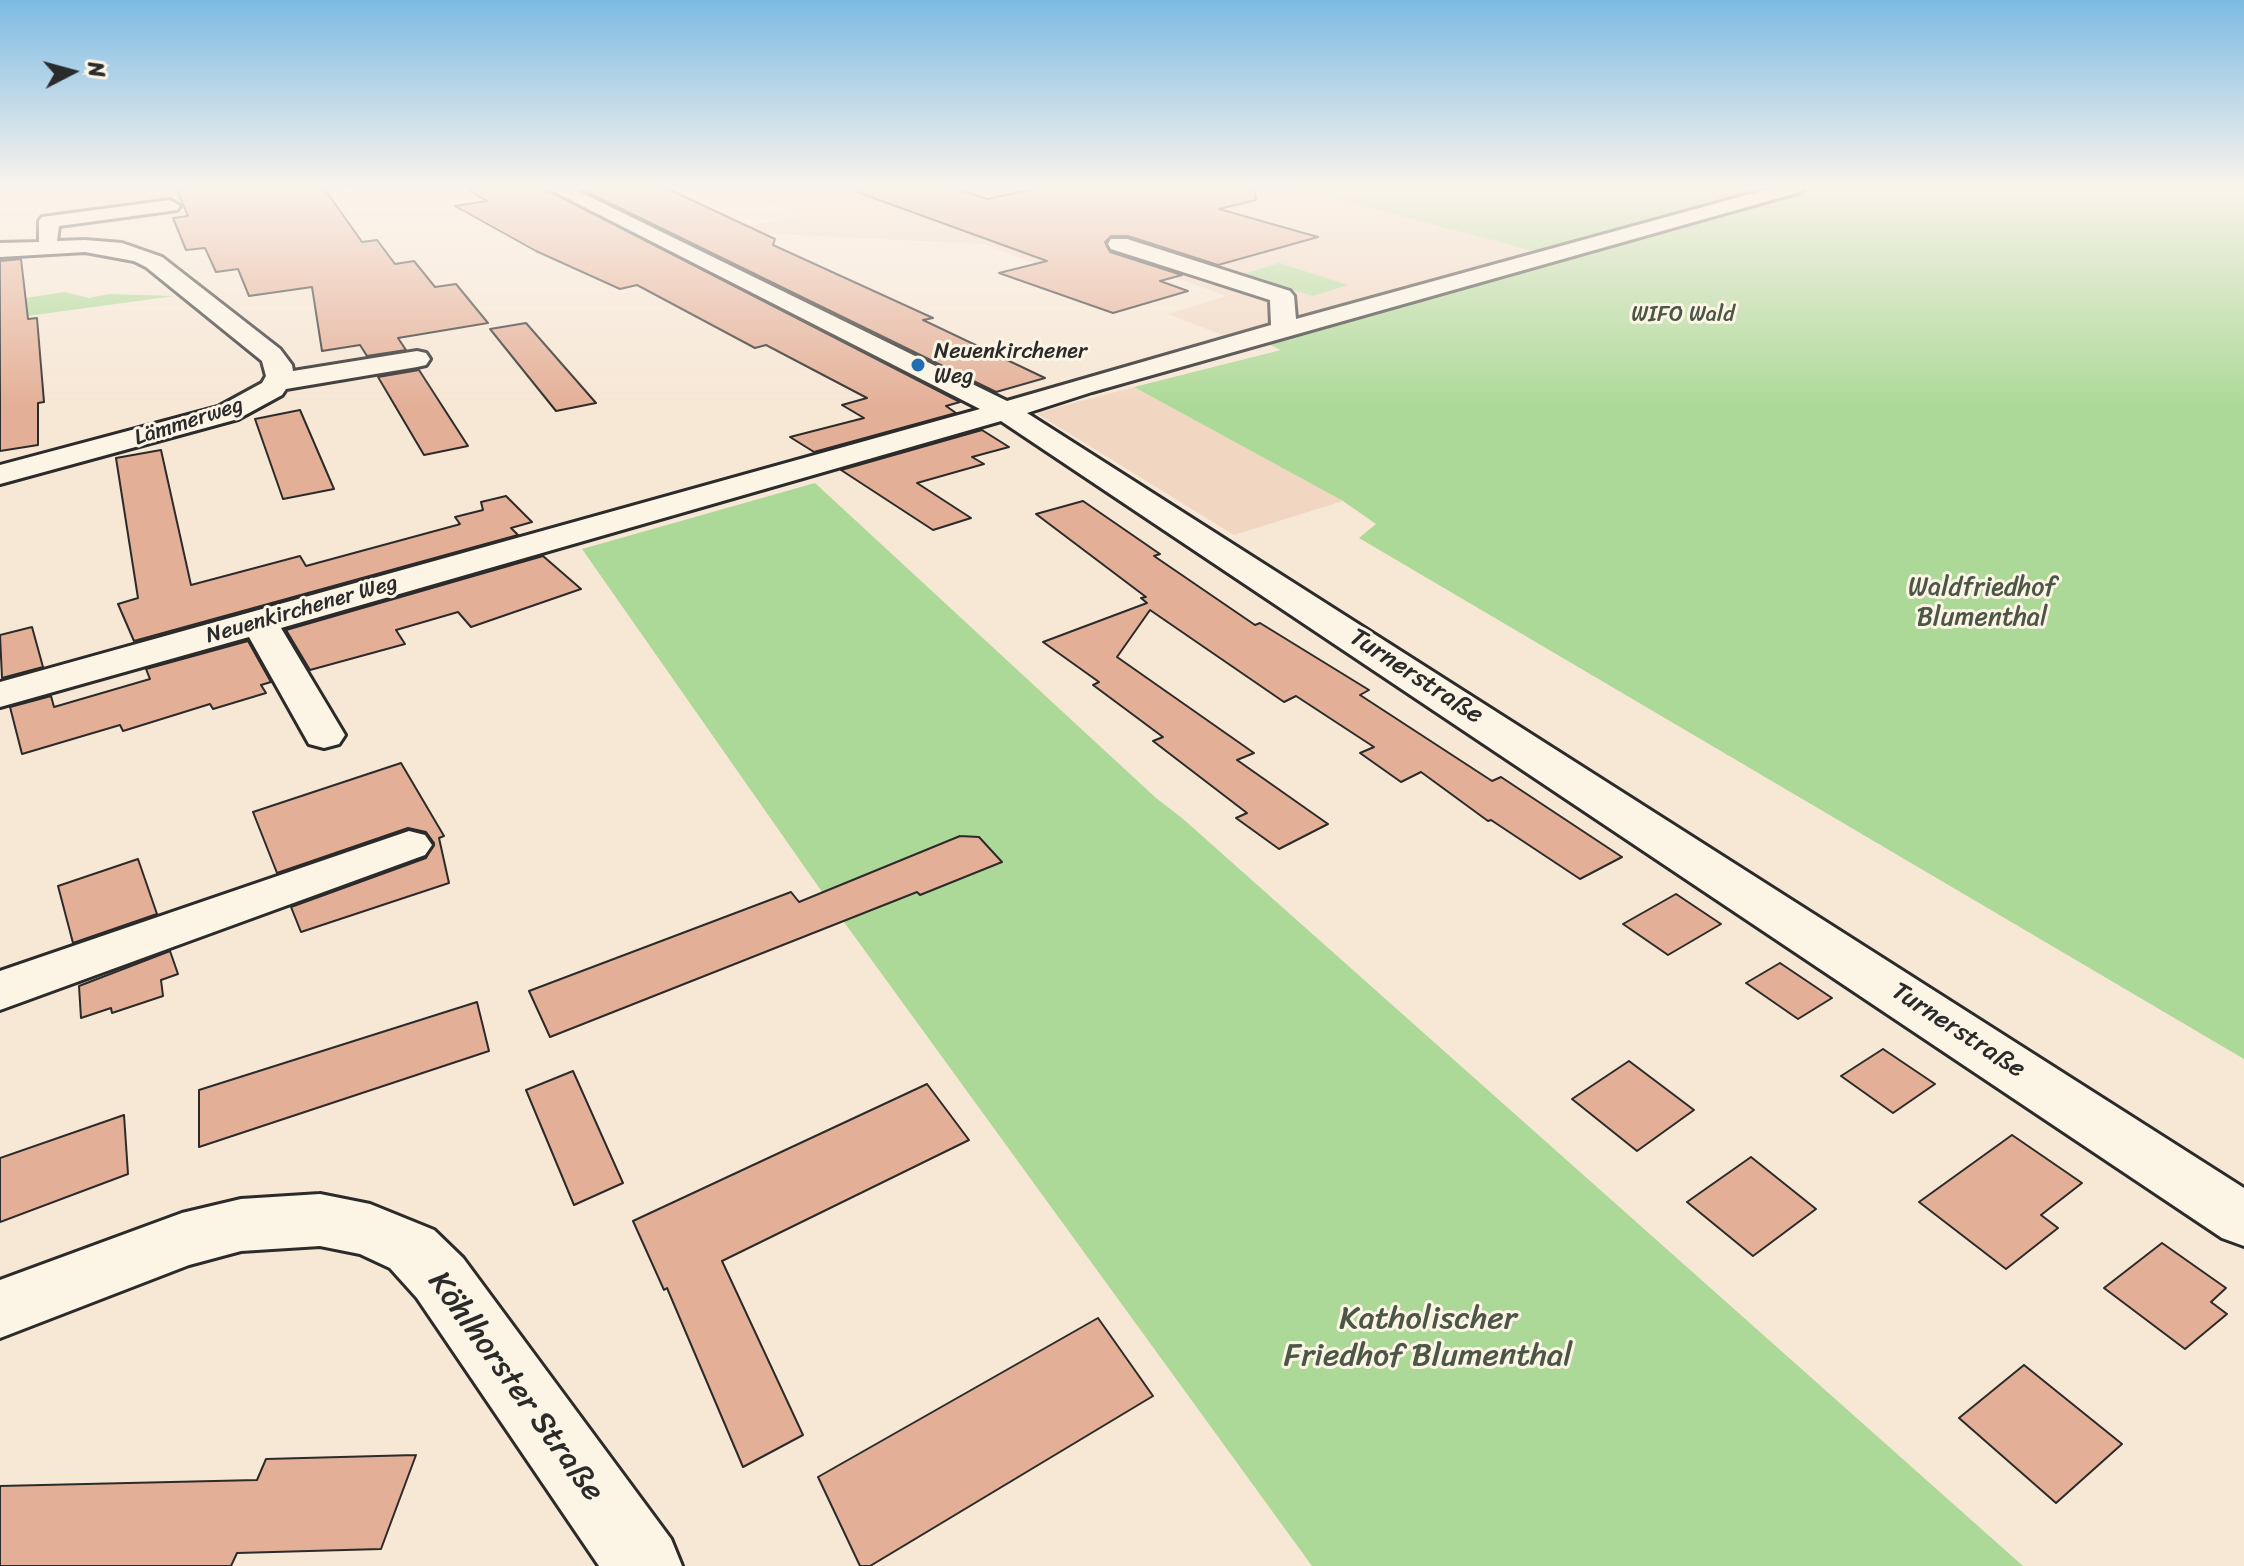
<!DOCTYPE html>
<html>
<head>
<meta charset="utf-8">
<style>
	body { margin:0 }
	#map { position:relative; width:2244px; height:1566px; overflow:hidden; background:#f7e7d5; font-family:Sriracha,sans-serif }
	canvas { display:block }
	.north { position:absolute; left:32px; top:32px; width:80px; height:80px; -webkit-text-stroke:6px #fcf5e5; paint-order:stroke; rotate:84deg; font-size:22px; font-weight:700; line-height:32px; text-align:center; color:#2b2b2b }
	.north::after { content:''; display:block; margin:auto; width:28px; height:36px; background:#2b2b2b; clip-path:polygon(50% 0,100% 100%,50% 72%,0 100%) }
</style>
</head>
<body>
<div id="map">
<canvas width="2244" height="1566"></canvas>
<div class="north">N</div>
</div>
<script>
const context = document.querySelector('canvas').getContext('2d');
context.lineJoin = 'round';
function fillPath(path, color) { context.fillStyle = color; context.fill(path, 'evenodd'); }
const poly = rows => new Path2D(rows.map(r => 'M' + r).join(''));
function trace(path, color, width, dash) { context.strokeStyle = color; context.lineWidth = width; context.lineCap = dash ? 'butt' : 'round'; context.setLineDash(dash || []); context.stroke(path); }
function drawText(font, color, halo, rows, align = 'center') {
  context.font = font + ' Sriracha,sans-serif'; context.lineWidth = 6; context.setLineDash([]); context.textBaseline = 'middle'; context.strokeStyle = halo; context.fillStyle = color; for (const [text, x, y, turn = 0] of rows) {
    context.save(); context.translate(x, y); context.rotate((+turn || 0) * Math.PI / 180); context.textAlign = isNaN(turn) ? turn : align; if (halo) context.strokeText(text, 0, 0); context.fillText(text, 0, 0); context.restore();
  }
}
const built = poly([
	[56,188,349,188,148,213,58,217],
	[781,188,1293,188,1548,254,1290,324,1273,323,1225,336,1168,314,1227,296,1154,270,1094,286,983,244,732,232,688,238,800,216,751,194],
	[1134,387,1343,501,1234,535,1036,413]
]);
const green = poly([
	[1293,188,2244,188,2244,1059,1359,538,1376,524,1343,501,1134,387,1281,350,1264,342,1568,260],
	[1279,263,1348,285,1313,296,1244,274],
	[64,292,89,298,109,294,174,296,13,318,0,302],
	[815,483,1156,798,1182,818,2023,1566,1312,1566,820,889,582,549]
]);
const building = poly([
	[176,188,324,188,362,242,377,240,395,264,414,261,435,287,456,284,488,323,398,338,406,350,367,356,360,345,322,351,312,287,249,296,238,269,216,272,205,248,186,250,173,218,188,216,176,188],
	[465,188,544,188,960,402,946,406,956,413,814,452,790,437,864,418,842,405,867,398,766,345,755,348,637,285,620,289,536,251,455,206,487,201,465,188],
	[579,188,666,188,775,239,773,245,933,318,923,320,1045,378,996,392,579,188],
	[858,188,954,188,987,199,1037,188,1255,188,1256,200,1219,209,1318,237,1218,265,1128,236,1111,236,1105,242,1110,252,1182,275,1160,281,1188,291,1113,313,999,273,1047,261,857,192,858,188],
	[21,259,28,319,37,318,44,402,38,403,38,445,0,451,0,261,21,259],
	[526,323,596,403,556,411,490,329,526,323],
	[419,370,468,446,424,455,378,377,419,370],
	[300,410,334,489,283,499,255,419,300,410],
	[982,430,1009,447,972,457,984,464,917,483,971,518,933,530,841,470,982,430],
	[161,450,191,585,300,556,306,566,457,525,460,524,455,517,483,510,481,502,506,496,532,522,511,528,518,535,134,641,118,604,138,598,116,458,161,450],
	[1083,501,1160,554,1154,556,1255,625,1260,623,1369,690,1360,695,1492,781,1501,777,1622,857,1580,879,1491,820,1488,821,1421,772,1401,782,1360,753,1374,747,1296,696,1284,702,1150,610,1117,657,1254,753,1237,760,1328,824,1279,849,1236,818,1247,813,1153,741,1163,737,1093,685,1099,682,1043,642,1147,603,1141,598,1146,597,1036,514,1083,501],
	[543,556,581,589,471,627,458,612,396,630,405,644,310,670,286,630,543,556],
	[32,627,43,667,2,678,0,635,32,627],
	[248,641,271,682,261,685,266,693,213,709,210,704,123,731,120,725,22,754,10,707,51,696,54,707,150,679,146,669,248,641],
	[401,763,444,836,439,838,449,883,301,932,291,907,426,858,434,843,426,832,408,828,277,873,253,812,401,763],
	[960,836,979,837,1002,862,920,895,917,892,550,1037,529,991,791,892,799,902,960,836],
	[138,859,157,914,73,943,58,886,138,859],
	[1676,894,1721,924,1668,955,1623,924,1676,894],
	[170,951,178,974,161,980,163,996,112,1013,111,1008,81,1018,79,986,170,951],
	[1780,963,1832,998,1798,1019,1746,983,1780,963],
	[477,1002,489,1051,199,1147,199,1090,477,1002],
	[1883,1049,1935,1084,1893,1113,1841,1076,1883,1049],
	[1629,1061,1694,1110,1637,1151,1572,1099,1629,1061],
	[573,1071,623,1183,574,1205,526,1090,573,1071],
	[927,1084,969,1140,722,1261,803,1435,743,1467,667,1288,664,1290,633,1221,927,1084],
	[124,1115,128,1174,0,1222,0,1158,124,1115],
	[2012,1135,2082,1183,2041,1215,2058,1228,2006,1269,1919,1202,2012,1135],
	[1751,1157,1816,1209,1753,1256,1687,1202,1751,1157],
	[2162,1243,2226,1288,2211,1302,2227,1314,2185,1349,2104,1288,2162,1243],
	[1098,1318,1153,1396,870,1566,860,1566,818,1477,1098,1318],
	[2024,1365,2122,1444,2056,1503,1959,1418,2024,1365],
	[416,1455,381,1549,237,1553,231,1566,0,1566,0,1486,257,1480,266,1459,416,1455]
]);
const minor = poly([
	[547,188,572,188,1007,401,1271,325,1270,300,1111,249,1108,244,1111,239,1127,239,1290,291,1294,296,1296,319,1772,188,1803,188,1800,192,1092,392,1027,413,2244,1188,2244,1246,2222,1238,1001,421,281,628,345,735,339,744,324,748,309,744,249,637,0,707,0,682,980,409,547,188],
	[170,200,180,206,177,210,59,226,57,241,85,240,122,243,162,257,280,349,292,365,293,371,417,351,426,353,430,359,426,365,417,367,286,389,282,395,238,419,0,484,0,465,218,407,262,383,266,376,262,361,146,267,134,261,85,252,0,257,0,243,39,242,39,221,42,217,170,200],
	[409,831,425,835,432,845,425,855,0,1010,0,971,409,831],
	[320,1194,370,1204,434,1230,463,1258,671,1539,682,1566,599,1566,417,1298,390,1268,360,1254,320,1246,241,1251,189,1265,0,1338,0,1280,182,1213,241,1199,320,1194]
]);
const markers = [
	[918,365,8,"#1f6fb2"]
];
const farParknames = [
	["WIFO Wald",1683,315]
];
const farPoinames = [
	["Neuenkirchener",934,352],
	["Weg",934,377]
];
const farStreetnames = [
	["Lämmerweg",189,422,-18],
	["Neuenkirchener Weg",302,610,-16]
];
const parkNames = [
	["Waldfriedhof",1982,588],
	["Blumenthal",1982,618]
];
const streetNames = [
	["Turnerstraße",1416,677,33],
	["Turnerstraße",1958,1031,33]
];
const nearParknames = [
	["Katholischer",1428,1320],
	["Friedhof Blumenthal",1428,1357]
];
const nearStreetnames = [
	["Köhlhorster Straße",515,1387,54]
];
fillPath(built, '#f1d6c2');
fillPath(green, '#acd997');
fillPath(building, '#e4af97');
trace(building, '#2b2b2b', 2);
trace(minor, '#2b2b2b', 6);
fillPath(minor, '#fcf5e5');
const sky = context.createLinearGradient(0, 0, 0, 407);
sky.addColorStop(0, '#7dbbe4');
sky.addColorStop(0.46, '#fbf4ec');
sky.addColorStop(1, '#fbf4ec00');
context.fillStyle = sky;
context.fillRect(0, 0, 2244, 407);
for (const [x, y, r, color] of markers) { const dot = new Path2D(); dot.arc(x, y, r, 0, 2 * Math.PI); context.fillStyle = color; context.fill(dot); trace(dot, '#fcf5e5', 3); }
drawText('22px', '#4b5646', '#fcf5e5', farParknames);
drawText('22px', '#2b2b2b', '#fcf5e5', farPoinames, 'left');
drawText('22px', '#2b2b2b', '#fcf5e5', farStreetnames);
drawText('26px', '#4b5646', '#fcf5e5', parkNames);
drawText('26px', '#2b2b2b', '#fcf5e5', streetNames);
drawText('32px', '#4b5646', '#fcf5e5', nearParknames);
drawText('32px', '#2b2b2b', '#fcf5e5', nearStreetnames);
</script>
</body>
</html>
